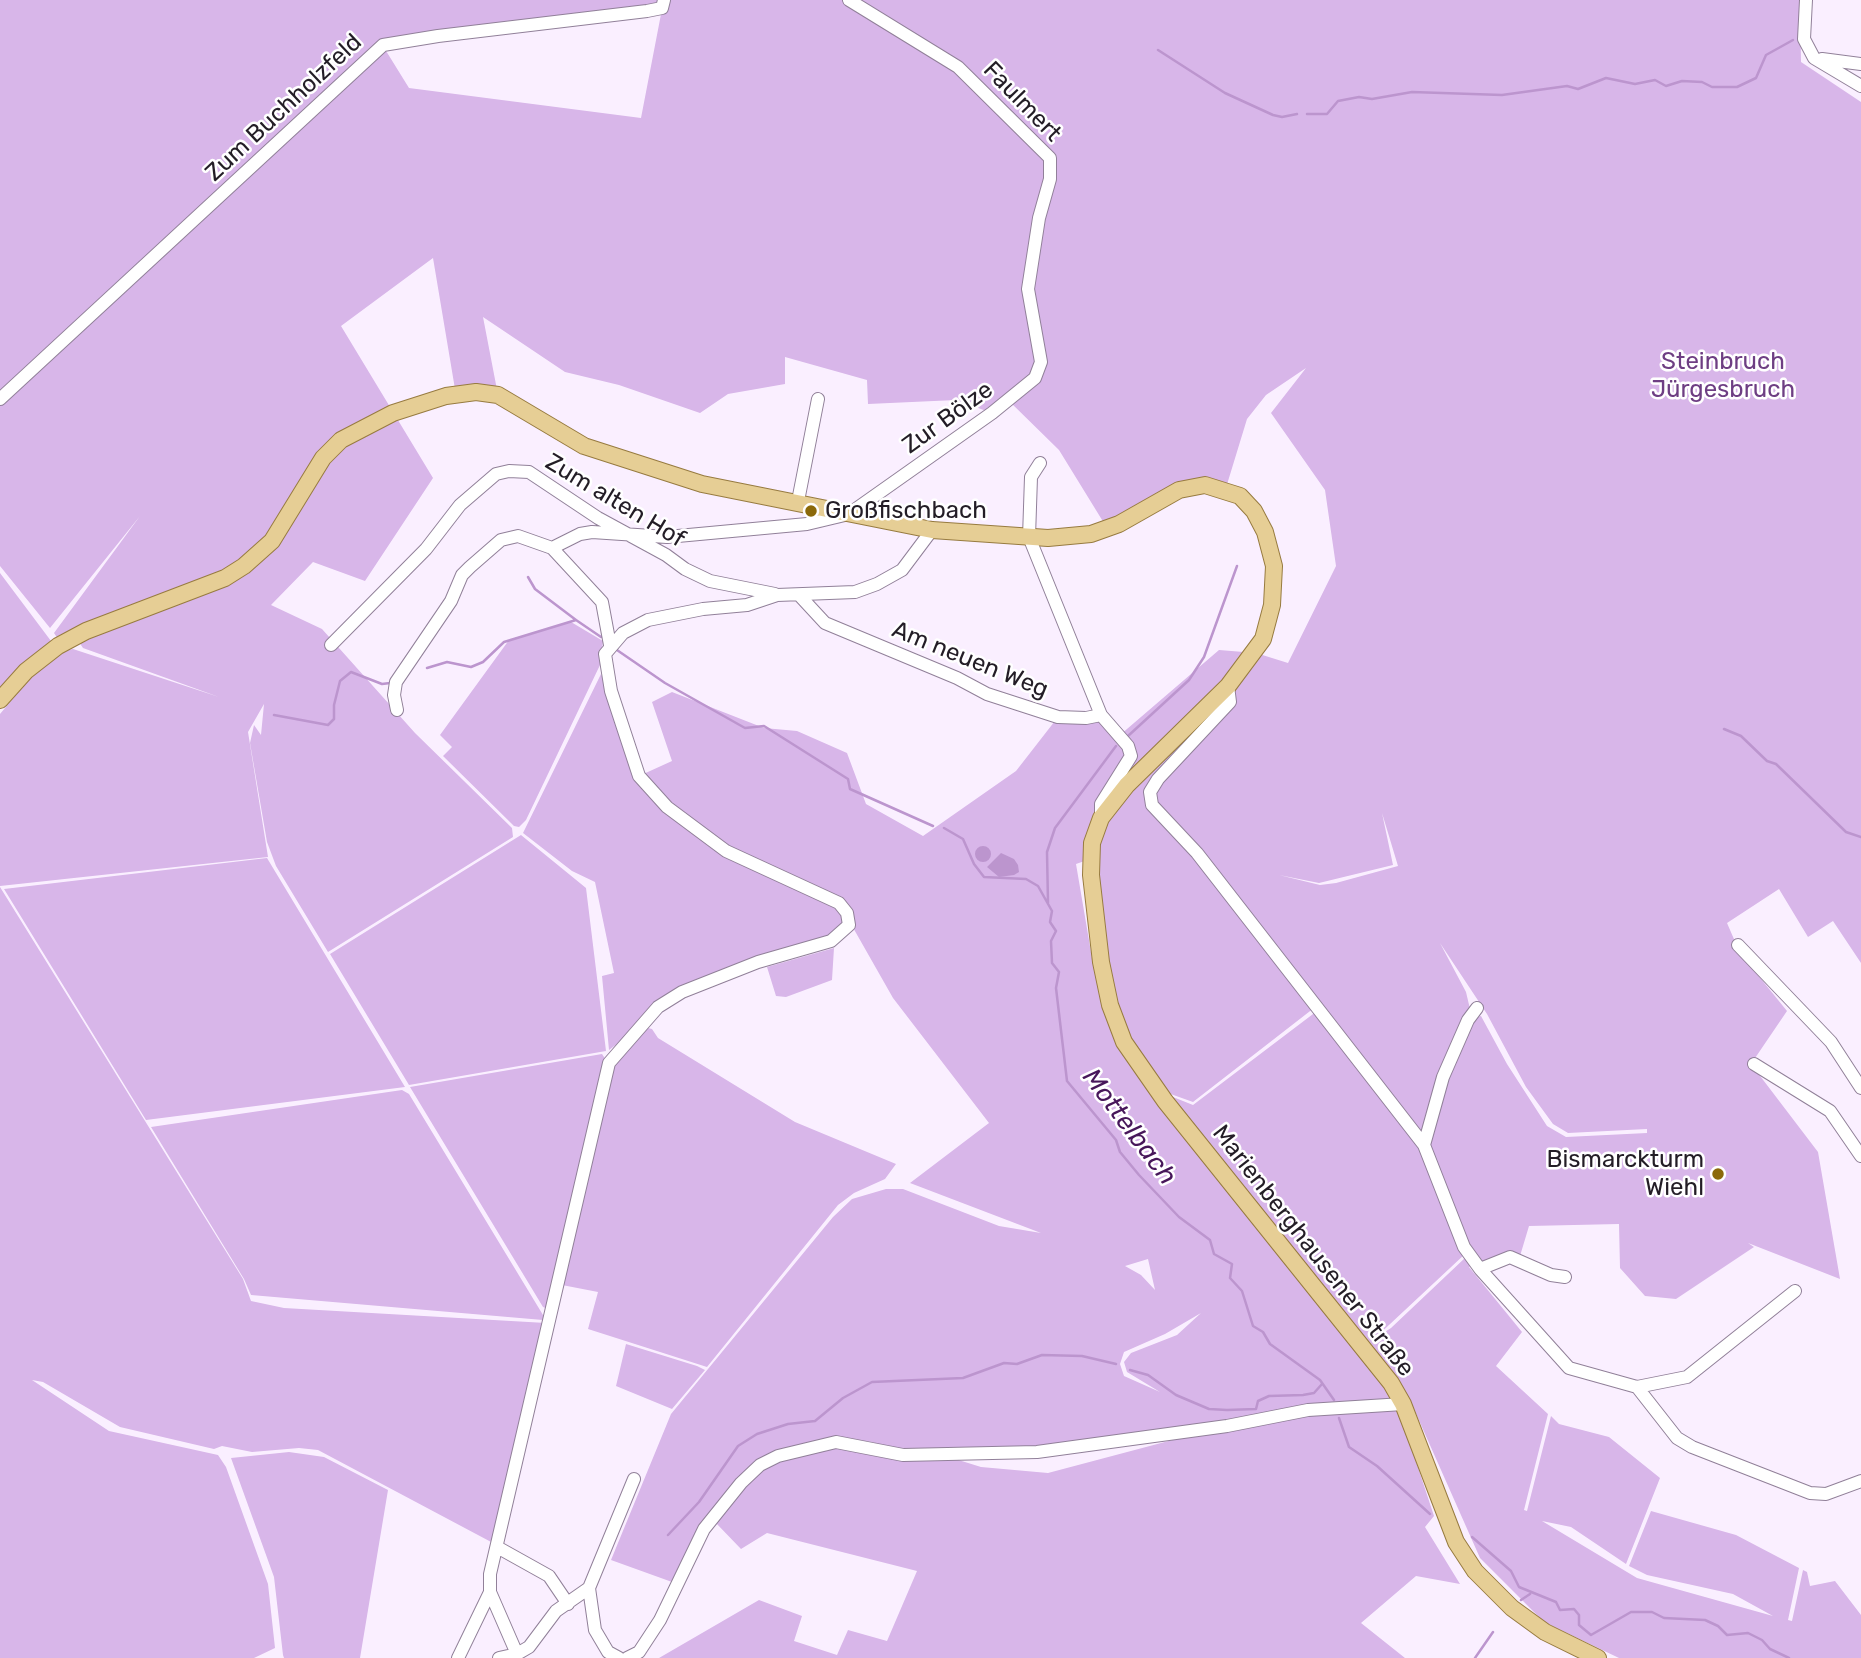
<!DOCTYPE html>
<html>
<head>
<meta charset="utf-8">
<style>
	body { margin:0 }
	canvas { display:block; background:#faefff }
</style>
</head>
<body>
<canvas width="1861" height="1658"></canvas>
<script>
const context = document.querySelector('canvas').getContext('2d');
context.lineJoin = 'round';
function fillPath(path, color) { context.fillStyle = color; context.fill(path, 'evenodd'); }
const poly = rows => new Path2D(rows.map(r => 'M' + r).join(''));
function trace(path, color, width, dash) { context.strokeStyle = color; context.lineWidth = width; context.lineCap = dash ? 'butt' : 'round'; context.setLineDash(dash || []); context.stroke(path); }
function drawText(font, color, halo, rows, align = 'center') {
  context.font = font + ' Rubik,sans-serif'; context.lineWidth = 5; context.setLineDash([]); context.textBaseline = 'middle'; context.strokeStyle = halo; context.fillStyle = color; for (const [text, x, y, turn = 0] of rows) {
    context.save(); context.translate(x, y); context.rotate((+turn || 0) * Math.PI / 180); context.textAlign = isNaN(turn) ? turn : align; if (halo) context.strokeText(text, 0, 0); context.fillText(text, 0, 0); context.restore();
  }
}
const green = poly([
	[0,0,1800,0,1801,62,1861,102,1861,963,1833,921,1808,937,1779,889,1727,923,1740,953,1787,1011,1751,1064,1818,1152,1840,1279,1748,1243,1754,1247,1676,1299,1645,1296,1620,1268,1619,1224,1529,1226,1520,1256,1509,1254,1479,1263,1462,1237,1428,1147,1446,1078,1473,1018,1481,1016,1507,1064,1547,1126,1566,1137,1647,1133,1647,1129,1568,1133,1553,1124,1526,1087,1487,1014,1440,943,1466,992,1470,1009,1444,1068,1425,1129,1417,1132,1217,874,1209,873,1314,1008,1193,1102,1165,1092,1137,1052,1113,1002,1096,888,1096,857,1076,864,1092,958,1107,1018,1129,1057,1157,1097,1384,1385,1402,1419,1434,1516,1425,1527,1460,1584,1416,1576,1361,1623,1405,1658,659,1658,759,1600,802,1616,794,1641,837,1655,848,1630,887,1641,917,1571,767,1533,741,1549,715,1522,753,1475,769,1463,839,1444,909,1459,952,1458,981,1467,1048,1473,1195,1434,1191,1429,1036,1450,970,1454,903,1453,872,1442,832,1437,760,1463,738,1480,709,1516,672,1582,611,1560,671,1414,833,1217,852,1199,886,1189,903,1189,999,1226,1041,1233,910,1183,989,1123,893,998,839,903,726,851,667,807,639,776,672,761,652,702,672,692,764,728,797,731,847,753,866,804,923,836,1016,771,1058,717,1086,718,1101,715,1120,735,1219,650,1256,653,1288,663,1336,566,1325,490,1271,413,1306,368,1266,395,1247,419,1225,491,1205,486,1179,490,1107,528,1059,450,1008,400,992,413,956,400,868,404,867,380,785,357,785,384,728,394,700,413,619,385,565,372,483,317,498,395,476,392,456,395,433,258,341,326,433,478,365,581,313,562,271,605,322,629,415,733,512,828,513,837,328,952,276,866,267,842,250,743,254,725,261,735,264,704,248,732,268,857,0,886,0,714,32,676,64,651,73,649,219,697,83,648,79,642,85,631,73,630,58,639,54,633,140,516,50,628,0,566],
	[662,9,641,118,409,88,383,46,438,36],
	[1382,813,1398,866,1336,883,1320,885,1279,875,1319,883,1393,865],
	[1148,1259,1155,1290,1141,1275,1125,1266],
	[1201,1313,1177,1335,1131,1353,1124,1362,1127,1372,1160,1392,1124,1376,1120,1364,1124,1352,1165,1334],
	[0,573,51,641,19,666,0,690],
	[571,622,603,641,600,665,526,820,519,827,514,826,443,756,452,747,440,735,509,640],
	[601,674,654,800,683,827,736,863,747,863,838,908,845,921,836,934,703,979,609,1050,602,976,614,973,595,882,572,871,523,833],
	[521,835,586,888,606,1051,409,1085,330,954],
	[267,858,405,1087,146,1120,4,889],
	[0,887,243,1279,251,1301,284,1308,546,1323,493,1543,318,1450,299,1448,252,1452,222,1446,214,1449,120,1427,43,1382,32,1380,109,1431,218,1455,226,1467,268,1584,275,1648,254,1658,0,1658],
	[834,948,832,980,786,997,776,996,767,967],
	[1317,1011,1417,1141,1465,1254,1374,1339,1391,1328,1466,1257,1472,1265,1469,1267,1522,1332,1496,1366,1548,1414,1524,1510,1527,1511,1551,1416,1559,1424,1609,1437,1660,1478,1626,1564,1571,1527,1542,1521,1637,1578,1773,1616,1733,1594,1647,1575,1629,1566,1651,1511,1736,1535,1799,1568,1788,1620,1792,1621,1803,1570,1807,1572,1810,1586,1835,1581,1861,1615,1861,1658,1619,1658,1544,1622,1480,1558,1410,1400,1387,1365,1168,1095,1193,1105],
	[644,1027,652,1029,658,1038,795,1122,896,1164,885,1179,854,1193,838,1205,707,1367,588,1329,598,1292,562,1285,614,1062],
	[602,1054,606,1060,548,1309,543,1307,410,1087],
	[402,1090,409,1094,543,1315,543,1320,251,1295,244,1279,151,1127],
	[626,1344,697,1366,705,1370,672,1409,616,1386],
	[289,1452,324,1457,388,1490,360,1658,284,1658,283,1655,274,1577,231,1458]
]);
const water = poly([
	'975 854a8 8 0 1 1 16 0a8 8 0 1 1-16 0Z',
	[1001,853,1014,859,1018,865,1019,872,1014,875,999,877,987,867]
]);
const stream = poly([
	[1158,50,1225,93,1273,115,1282,117,1297,114],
	[1307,114,1327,114,1338,101,1359,97,1372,99,1412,92,1502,95,1567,86,1578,89,1606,78,1635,84,1655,80,1666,86,1682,81,1702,82,1712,87,1737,87,1756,78,1766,55,1793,40],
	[528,577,535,589,576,620],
	[614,648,665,683,745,728,764,726,848,779,850,789,933,826],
	[427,668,447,662,471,667,483,662,504,642,576,620,601,637],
	[274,715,328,725,334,719,334,705,340,681,351,672,382,684,390,683],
	[1724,729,1741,736,1767,761,1776,764,1846,832,1861,837],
	[1128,736,1189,680,1204,657,1237,566],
	[944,828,963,839,974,864,984,877,1026,879,1038,886,1052,911,1050,922,1056,931,1051,941,1052,963,1059,972,1056,988,1067,1081,1116,1140,1120,1152,1139,1175,1179,1217,1210,1240,1214,1254,1232,1264,1230,1278,1242,1291,1253,1326,1263,1332,1270,1344,1320,1380,1334,1400],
	[1048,903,1047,852,1055,828,1116,746],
	[1130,1370,1148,1375,1176,1395,1209,1409,1227,1410,1256,1409,1258,1401,1269,1396,1303,1395,1314,1393,1322,1384],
	[1339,1418,1349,1447,1377,1466,1430,1514],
	[668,1535,699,1502,738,1446,757,1434,788,1424,815,1421,843,1398,872,1382,963,1378,1004,1363,1017,1364,1042,1355,1082,1356,1116,1364],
	[1472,1537,1511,1571,1519,1587,1556,1602,1560,1610,1574,1609,1579,1615,1579,1625,1591,1635,1631,1612,1652,1612,1664,1618,1705,1620,1718,1626,1727,1635,1748,1633,1762,1640,1770,1649,1789,1658],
	[1521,1600,1530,1594],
	[1475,1658,1493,1632]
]);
const minor = poly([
	[1806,0,1804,39,1814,58,1861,86],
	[1822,59,1861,64],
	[0,399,383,45,438,36,647,11,662,8,664,0],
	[1040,463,1031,477,1029,537,1101,715],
	[798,501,818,399],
	[800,596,825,623,957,678,987,694,1058,717,1086,718,1101,715,1128,746,1131,756,1101,804,1101,818],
	[331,645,426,549,460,505,496,474,509,471,529,472,598,518,666,555,685,569,710,581,775,594],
	[610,645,602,602,552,548,580,534,592,532,667,537,807,524,849,514,992,413,1035,378,1041,362,1028,289,1039,218,1050,179,1050,158,958,67,849,0],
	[1228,686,1230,702,1158,779,1150,792,1152,805,1197,853,1424,1145],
	[397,710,394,695,396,682,451,601,462,575,470,567,501,540,518,536,552,548],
	[1738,945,1831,1042,1861,1088],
	[1477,1008,1468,1020,1443,1077,1424,1145,1464,1247,1480,1269,1569,1368,1637,1387,1677,1438,1692,1447,1810,1493,1826,1494,1861,1481],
	[1754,1064,1830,1111,1861,1156],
	[1480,1269,1510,1257,1551,1275,1565,1277],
	[1637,1387,1687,1377,1795,1291],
	[497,1547,549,1576,568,1604],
	[589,1588,634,1479],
	[490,1592,517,1654],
	[458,1658,490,1592,490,1574,609,1063,658,1007,682,992,758,962,831,941,849,925,847,913,839,903,726,851,667,807,639,776,611,691,605,654,623,633,648,620,703,609,747,605,777,595,855,592,877,584,902,570,932,530],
	[499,1658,517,1654,529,1647,556,1611,589,1588,595,1630,608,1652,619,1658],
	[627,1658,639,1652,660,1620,704,1529,741,1483,760,1465,778,1456,836,1442,903,1455,1037,1452,1227,1426,1308,1410,1403,1404]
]);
const major = poly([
	[0,700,26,671,58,646,86,631,225,578,244,566,272,541,323,458,341,440,393,413,446,396,476,392,498,395,584,446,702,484,932,530,1048,538,1091,534,1119,524,1179,490,1205,485,1240,496,1254,511,1265,532,1274,566,1272,605,1263,639,1228,686,1127,785,1101,818,1092,843,1091,875,1101,962,1110,1005,1124,1042,1165,1101,1391,1383,1403,1404,1456,1542,1475,1571,1512,1608,1545,1632,1598,1658]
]);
const markers = [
	[811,511,7,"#8b6909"],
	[1718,1174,7,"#8b6909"]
];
const streetNames = [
	["Faulmert",1022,102,46],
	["Zum Buchholzfeld",284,108,-43],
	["Zur Bölze",948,418,-36],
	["Zum alten Hof",615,501,31],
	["Am neuen Weg",970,660,22],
	["Marienberghausener Straße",1313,1251,52]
];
const parkNames = [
	["Steinbruch",1723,362],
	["Jürgesbruch",1723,390]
];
const poiNames = [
	["Großfischbach",825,511],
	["Bismarckturm",1704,1160,"right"],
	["Wiehl",1704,1188,"right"]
];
const waterNames = [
	["Mottelbach",1129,1127,53]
];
fillPath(green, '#d8b6e9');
fillPath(water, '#bc95ce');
trace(stream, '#bc95ce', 2.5);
trace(minor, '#918099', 14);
trace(major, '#977b40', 18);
trace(minor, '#fff', 12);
trace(major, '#e6ce95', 16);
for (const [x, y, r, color] of markers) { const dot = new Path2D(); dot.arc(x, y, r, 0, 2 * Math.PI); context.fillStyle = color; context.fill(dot); trace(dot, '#fff', 2.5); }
drawText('24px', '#231d26', '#fff', streetNames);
drawText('24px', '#6e3e83', '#fff', parkNames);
drawText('24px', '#231d26', '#fff', poiNames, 'left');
drawText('italic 26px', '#47165a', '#fff', waterNames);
</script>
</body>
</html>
